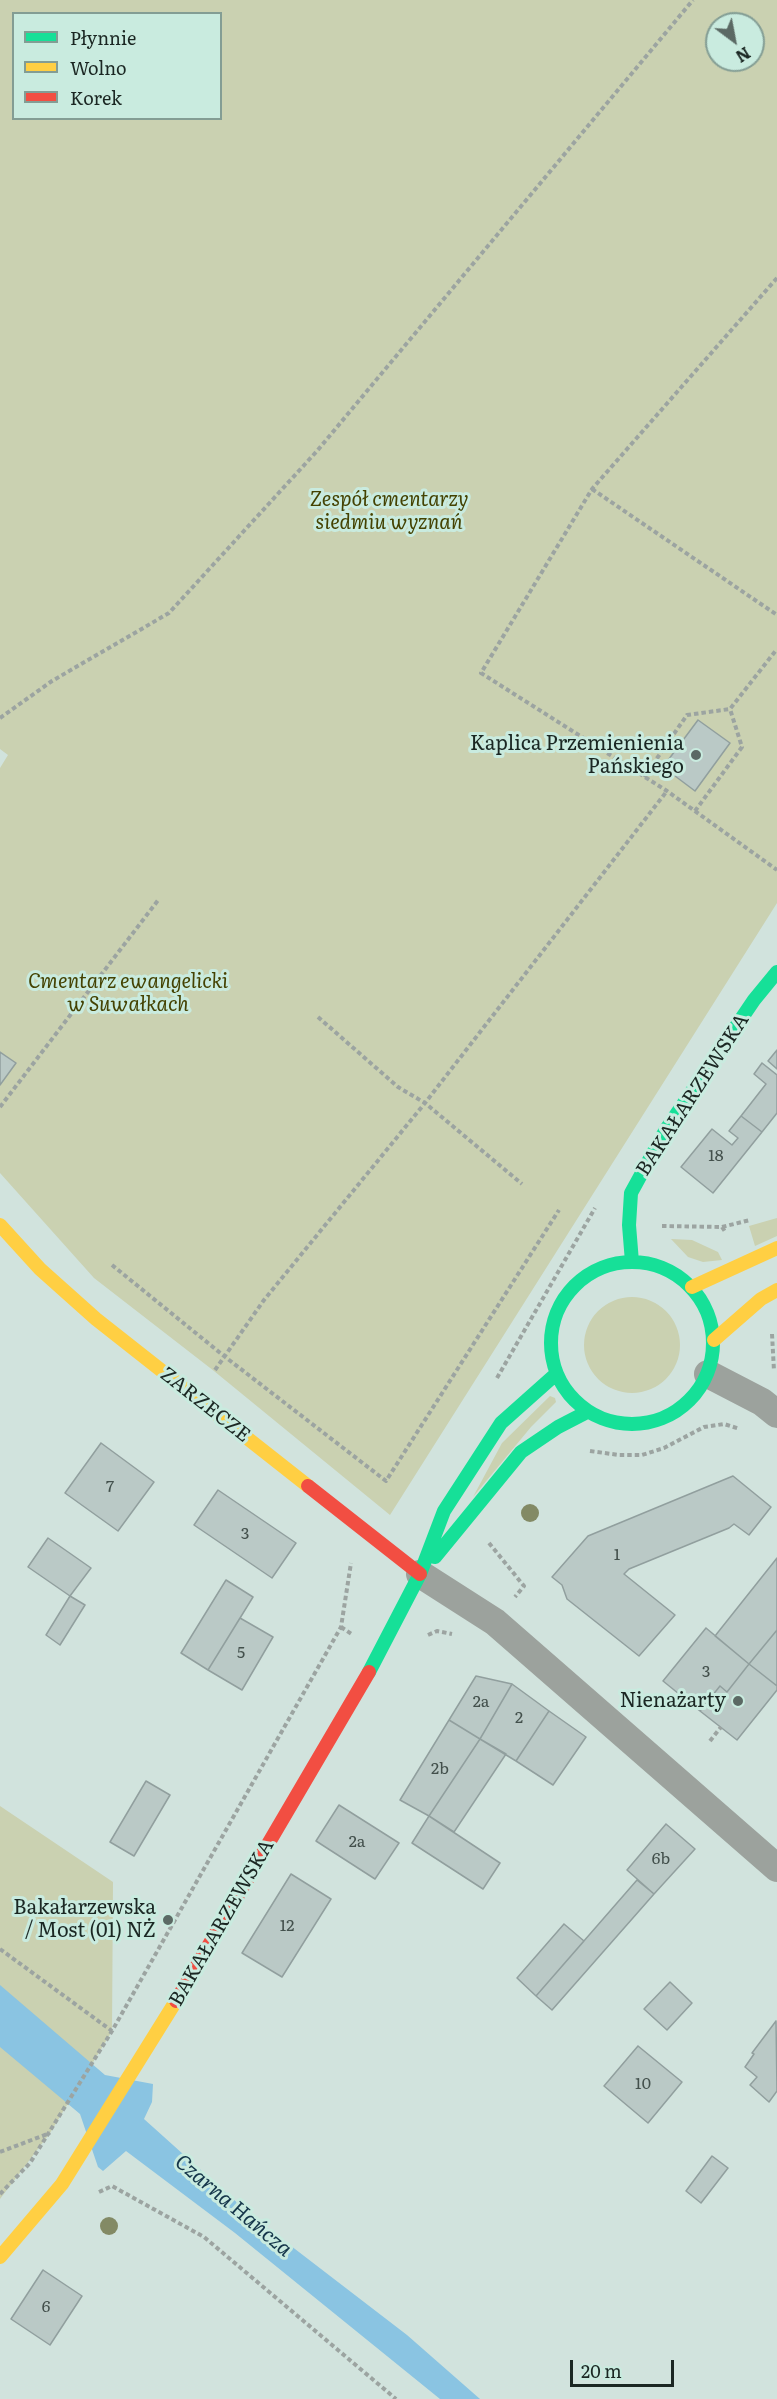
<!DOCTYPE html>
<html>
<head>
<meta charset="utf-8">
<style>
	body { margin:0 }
	#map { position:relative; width:777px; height:2399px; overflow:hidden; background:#d1e3dd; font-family:Literata,serif }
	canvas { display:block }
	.legend { position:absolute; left:12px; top:12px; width:210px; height:108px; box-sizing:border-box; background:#c9ebdf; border:2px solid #839d94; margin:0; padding:8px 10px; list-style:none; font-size:18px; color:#1b2723 }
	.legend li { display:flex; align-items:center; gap:12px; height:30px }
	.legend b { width:30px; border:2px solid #839d94 }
	.north { position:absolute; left:705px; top:12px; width:60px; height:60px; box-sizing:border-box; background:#c9ebdf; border:2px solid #839d94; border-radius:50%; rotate:148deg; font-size:16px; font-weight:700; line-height:24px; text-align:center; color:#1b2723 }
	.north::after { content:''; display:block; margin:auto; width:21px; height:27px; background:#5b6964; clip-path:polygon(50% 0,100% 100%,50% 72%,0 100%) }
	.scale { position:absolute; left:570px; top:2360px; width:104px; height:27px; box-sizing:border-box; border:3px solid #1b2723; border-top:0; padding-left:8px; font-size:18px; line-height:21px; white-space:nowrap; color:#1b2723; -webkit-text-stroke:4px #c9ebdf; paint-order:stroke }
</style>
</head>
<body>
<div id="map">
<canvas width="777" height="2399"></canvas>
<ul class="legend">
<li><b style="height:8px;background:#16e098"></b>Płynnie</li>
<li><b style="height:8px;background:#ffcf43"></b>Wolno</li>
<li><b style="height:8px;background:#f24e42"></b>Korek</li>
</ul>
<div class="north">N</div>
<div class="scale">20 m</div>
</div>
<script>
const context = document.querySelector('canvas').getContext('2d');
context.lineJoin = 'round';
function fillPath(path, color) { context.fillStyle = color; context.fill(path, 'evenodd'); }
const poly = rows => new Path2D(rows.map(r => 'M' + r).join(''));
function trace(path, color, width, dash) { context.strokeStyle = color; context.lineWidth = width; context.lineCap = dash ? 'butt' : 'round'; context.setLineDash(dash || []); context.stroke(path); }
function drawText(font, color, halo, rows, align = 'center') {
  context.font = font + ' Literata,serif'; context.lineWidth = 6; context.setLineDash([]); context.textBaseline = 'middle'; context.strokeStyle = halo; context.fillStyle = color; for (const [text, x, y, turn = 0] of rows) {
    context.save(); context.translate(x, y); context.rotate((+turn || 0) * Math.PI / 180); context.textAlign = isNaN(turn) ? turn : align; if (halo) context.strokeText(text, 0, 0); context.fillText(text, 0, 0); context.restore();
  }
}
const green = poly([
	[0,0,777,0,777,903,390,1515,214,1371,94,1278,0,1173,0,768,8,755,0,749],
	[14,14,220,14,220,118,14,118],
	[717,24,753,24,753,60,717,60],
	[777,1218,777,1236,755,1246,749,1226],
	[671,1239,692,1240,718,1252,722,1260,703,1262,688,1257],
	'584 1345a48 48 0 1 1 96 0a48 48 0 1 1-96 0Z',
	[550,1396,555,1398,556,1402,531,1427,473,1497,502,1443],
	[0,1806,113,1882,112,2031,50,2133,0,2199]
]);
const water = poly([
	[0,1985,105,2075,153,2084,152,2102,144,2119,252,2216,407,2335,480,2399,440,2399,235,2233,126,2151,103,2171,98,2167,80,2114,0,2047]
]);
const building = poly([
	[698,720,730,743,695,791,663,767,698,720],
	[777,1050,777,1069,768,1061,777,1050],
	[0,1052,16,1063,0,1085,0,1052],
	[762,1063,777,1075,777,1113,762,1132,741,1116,766,1084,754,1074,762,1063],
	[741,1116,762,1132,713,1193,681,1167,712,1129,732,1145,738,1138,729,1131,741,1116],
	[101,1443,154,1482,118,1531,65,1493,101,1443],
	[733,1476,771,1507,749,1535,734,1524,729,1528,629,1569,624,1574,675,1615,639,1656,567,1599,562,1585,552,1577,588,1536,733,1476],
	[218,1490,296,1543,272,1578,194,1525,218,1490],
	[48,1538,91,1568,70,1596,28,1567,48,1538],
	[777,1558,777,1630,749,1664,715,1636,777,1558],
	[226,1580,253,1597,208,1670,181,1653,226,1580],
	[70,1596,85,1605,60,1645,46,1635,70,1596],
	[240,1618,273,1637,242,1690,208,1670,240,1618],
	[706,1628,749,1664,727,1692,720,1686,700,1711,663,1681,706,1628],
	[777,1630,777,1686,749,1664,777,1630],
	[749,1664,777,1686,777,1690,737,1740,700,1711,720,1686,727,1692,749,1664],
	[476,1676,512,1684,480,1739,449,1720,476,1676],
	[512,1684,549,1711,516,1761,480,1739,512,1684],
	[549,1711,586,1737,553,1785,516,1761,549,1711],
	[449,1720,480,1739,429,1816,400,1800,449,1720],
	[480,1739,506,1754,454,1832,429,1816,480,1739],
	[146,1781,170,1795,134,1856,110,1842,146,1781],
	[339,1805,399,1843,375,1879,316,1841,339,1805],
	[429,1816,500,1863,483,1889,412,1843,429,1816],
	[666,1824,695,1849,654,1894,627,1870,666,1824],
	[291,1874,331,1899,282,1977,242,1953,291,1874],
	[637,1880,654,1894,552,2010,536,1996,637,1880],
	[564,1924,584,1941,536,1996,517,1978,564,1924],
	[670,1982,692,2003,667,2030,644,2009,670,1982],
	[776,2021,777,2091,769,2102,750,2085,757,2077,745,2067,754,2054,752,2053,776,2021],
	[638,2046,682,2082,648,2123,604,2086,638,2046],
	[712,2156,728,2168,701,2203,686,2191,712,2156],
	[43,2270,82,2296,50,2345,11,2319,43,2270]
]);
const path = poly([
	[777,278,592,489,481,673,667,791,777,870],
	[592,489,777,615],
	[0,718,52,681,169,613,317,451,693,0],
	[644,777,687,715,730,709,777,649],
	[695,811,742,747,730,709],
	[318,1017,398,1087,425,1103,522,1184],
	[0,1107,159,899],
	[662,1226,722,1227,726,1233],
	[722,1227,750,1220],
	[112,1265,224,1356,386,1481,559,1210],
	[772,1334,774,1371],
	[215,1370,264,1300,425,1103,667,791],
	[497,1378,595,1208],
	[590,1451,619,1455,642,1455,664,1448,704,1427,724,1424,740,1429],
	[489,1543,524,1586,515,1597],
	[341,1627,353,1635],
	[428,1635,437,1631,452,1634],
	[710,1741,721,1727],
	[0,1949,112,2031],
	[0,2152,50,2133],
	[99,2192,112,2186,204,2237,396,2399],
	[0,2194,30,2163,112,2031,341,1627,351,1563]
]);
const street = poly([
	[708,1374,762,1402,777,1414],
	[420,1574,495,1622,777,1868]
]);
const fast = poly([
	'551 1343a81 81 0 1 1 162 0a81 81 0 1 1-162 0Z',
	[632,1262,629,1225,631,1193,665,1131,754,1000,777,972],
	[435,1557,521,1452,558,1427,587,1412],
	[369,1672,420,1574,444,1511,501,1423,556,1374]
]);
const slow = poly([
	[0,1225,40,1269,96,1319,308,1486],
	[692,1287,777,1248],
	[714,1340,761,1299,777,1290],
	[0,2257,62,2184,176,2001]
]);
const jam = poly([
	[308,1486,420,1574],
	[176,2001,369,1672]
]);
const trees = [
	[530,1513],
	[109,2226]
];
const markers = [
	[696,755,6,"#5b6964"],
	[738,1701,6,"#5b6964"],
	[168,1920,6,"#5b6964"]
];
const numberNames = [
	["18",716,1156],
	["7",110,1487],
	["3",245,1534],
	["1",617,1555],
	["5",241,1653],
	["3",706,1672],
	["2a",481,1702],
	["2",519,1718],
	["2b",440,1769],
	["2a",357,1842],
	["6b",661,1859],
	["12",287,1926],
	["10",643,2084],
	["6",46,2307]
];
const parkNames = [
	["Zespół cmentarzy",389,500],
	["siedmiu wyznań",389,523],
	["Cmentarz ewangelicki",128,982],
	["w Suwałkach",128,1005]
];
const poiNames = [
	["Kaplica Przemienienia",684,744],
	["Pańskiego",684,767],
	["Nienażarty",726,1701],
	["Bakałarzewska",156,1908],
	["/ Most (01) NŻ",156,1931]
];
const streetNames = [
	["BAKAŁARZEWSKA",693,1095,-57],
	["ZARZECZE",205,1405,38],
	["BAKAŁARZEWSKA",222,1923,-60]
];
const waterNames = [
	["Czarna Hańcza",233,2206,40]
];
fillPath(green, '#cad1b1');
fillPath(water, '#8ac4e2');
fillPath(building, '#bac9c6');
trace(building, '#919f9e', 1.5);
trace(path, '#9ca4a1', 4, [4.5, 3]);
trace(street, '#9ca29d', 28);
trace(fast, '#16e098', 14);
trace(slow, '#ffcf43', 14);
trace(jam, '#f24e42', 14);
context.fillStyle = '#838a65';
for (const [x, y] of trees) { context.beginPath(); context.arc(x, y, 9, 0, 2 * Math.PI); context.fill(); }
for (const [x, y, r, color] of markers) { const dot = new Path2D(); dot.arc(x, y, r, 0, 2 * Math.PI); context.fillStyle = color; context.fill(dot); trace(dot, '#c9ebdf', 2); }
drawText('16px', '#43504c', null, numberNames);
drawText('italic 20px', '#444202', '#c9ebdf', parkNames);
drawText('20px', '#1b2723', '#c9ebdf', poiNames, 'right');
drawText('20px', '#1b2723', '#c9ebdf', streetNames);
drawText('italic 21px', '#143549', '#c9ebdf', waterNames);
</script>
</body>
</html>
